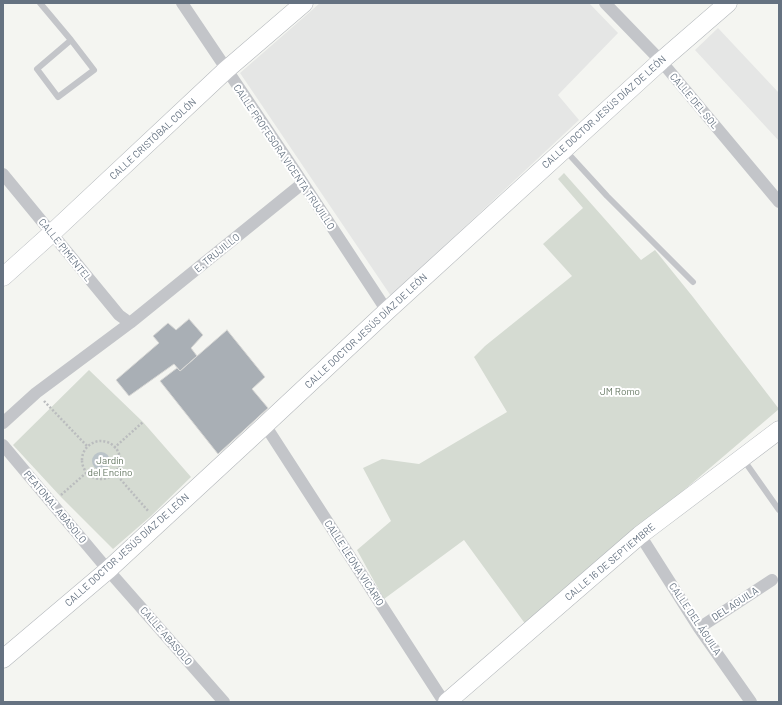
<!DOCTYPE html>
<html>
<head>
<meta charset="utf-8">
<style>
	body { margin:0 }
	#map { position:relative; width:782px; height:705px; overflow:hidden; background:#f4f5f1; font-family:Barlow,sans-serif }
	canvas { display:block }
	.frame { position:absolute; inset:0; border:4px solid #657281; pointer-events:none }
</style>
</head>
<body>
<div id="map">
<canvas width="782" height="705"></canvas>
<div class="frame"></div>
</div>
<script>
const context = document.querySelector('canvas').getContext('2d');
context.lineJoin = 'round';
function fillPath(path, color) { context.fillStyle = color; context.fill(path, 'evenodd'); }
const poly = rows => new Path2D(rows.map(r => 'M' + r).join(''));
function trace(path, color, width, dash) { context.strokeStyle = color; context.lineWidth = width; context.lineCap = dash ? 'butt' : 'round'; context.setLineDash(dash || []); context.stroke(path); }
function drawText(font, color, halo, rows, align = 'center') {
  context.font = font + ' Barlow,sans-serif'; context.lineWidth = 4; context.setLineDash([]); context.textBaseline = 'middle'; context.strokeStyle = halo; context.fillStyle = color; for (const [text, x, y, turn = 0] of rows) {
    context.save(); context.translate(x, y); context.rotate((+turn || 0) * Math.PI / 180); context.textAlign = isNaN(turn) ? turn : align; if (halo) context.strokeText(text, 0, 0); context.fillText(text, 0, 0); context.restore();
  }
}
const built = poly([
	[320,3,589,3,618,33,558,95,579,120,391,296,240,73],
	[718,28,779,93,779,141,695,50]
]);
const green = poly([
	[564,173,641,260,655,250,693,297,779,409,526,625,464,540,384,599,357,550,391,521,363,468,382,459,419,464,507,412,474,357,485,346,572,276,543,244,583,208,558,179],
	[89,370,143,422,191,477,151,516,113,549,61,497,13,445]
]);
const water = poly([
	'92 461a9 9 0 1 1 18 0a9 9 0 1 1-18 0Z'
]);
const building = poly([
	[189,319,203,335,191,348,197,356,180,371,174,364,129,396,116,380,159,343,153,336,168,323,176,330,189,319],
	[227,330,265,377,252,389,268,408,218,454,160,381,177,368,180,371,227,330]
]);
const path = poly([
	[44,401,88,447],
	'82 460a19 19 0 1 1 38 0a19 19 0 1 1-38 0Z',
	[114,448,143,422],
	[115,473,149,512],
	[61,495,86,473]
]);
const lane = poly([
	[40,3,71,40,94,70,58,97,37,69,71,40],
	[565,150,607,196,693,282],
	[743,459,779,510]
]);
const street = poly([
	[182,3,295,171,387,311],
	[605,3,661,61,779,202],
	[3,174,119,315,130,323],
	[3,423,36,393,130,323,303,183],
	[265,425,444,702],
	[3,445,108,570,224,702],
	[640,535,699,628,751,702],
	[699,628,772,580]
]);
const secondary = poly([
	[3,277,52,233,226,70,304,3],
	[3,659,108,570,265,425,387,311,661,61,728,3],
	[447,702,640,535,779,430]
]);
const streetNames = [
	["CALLE DEL SOL",694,101,50],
	["CALLE DOCTOR JESÚS DÍAZ DE LEÓN",604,112,-42],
	["CALLE CRISTÓBAL COLÓN",153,139,-43],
	["CALLE PROFESORA VICENTA TRUJILLO",284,157,56],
	["CALLE PIMENTEL",65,250,51],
	["E. TRUJILLO",217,253,-39],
	["CALLE DOCTOR JESÚS DÍAZ DE LEÓN",366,331,-43],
	["PEATONAL ABASOLO",55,507,50],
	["CALLE DOCTOR JESÚS DÍAZ DE LEÓN",127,550,-42],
	["CALLE 16 DE SEPTIEMBRE",610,562,-40],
	["CALLE LEONA VICARIO",354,563,57],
	["DEL AGUILA",735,604,-33],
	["CALLE DEL ÁGUILA",695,619,56],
	["CALLE ABASOLO",166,636,49]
];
const parkNames = [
	["JM Romo",620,392],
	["Jardín",110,461],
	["del Encino",110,473]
];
fillPath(built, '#e5e6e5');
fillPath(green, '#d5dbd2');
fillPath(water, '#bbc4c9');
fillPath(building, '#a9afb5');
trace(building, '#d6d6d4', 1);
trace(secondary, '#b3b7bb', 19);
trace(path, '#babcbe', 2.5, [2, 2]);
trace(lane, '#c3c5c9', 6);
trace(street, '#c3c5c9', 12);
trace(secondary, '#fff', 18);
drawText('10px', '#657281', '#fff', streetNames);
drawText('10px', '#667863', '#fff', parkNames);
</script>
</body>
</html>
